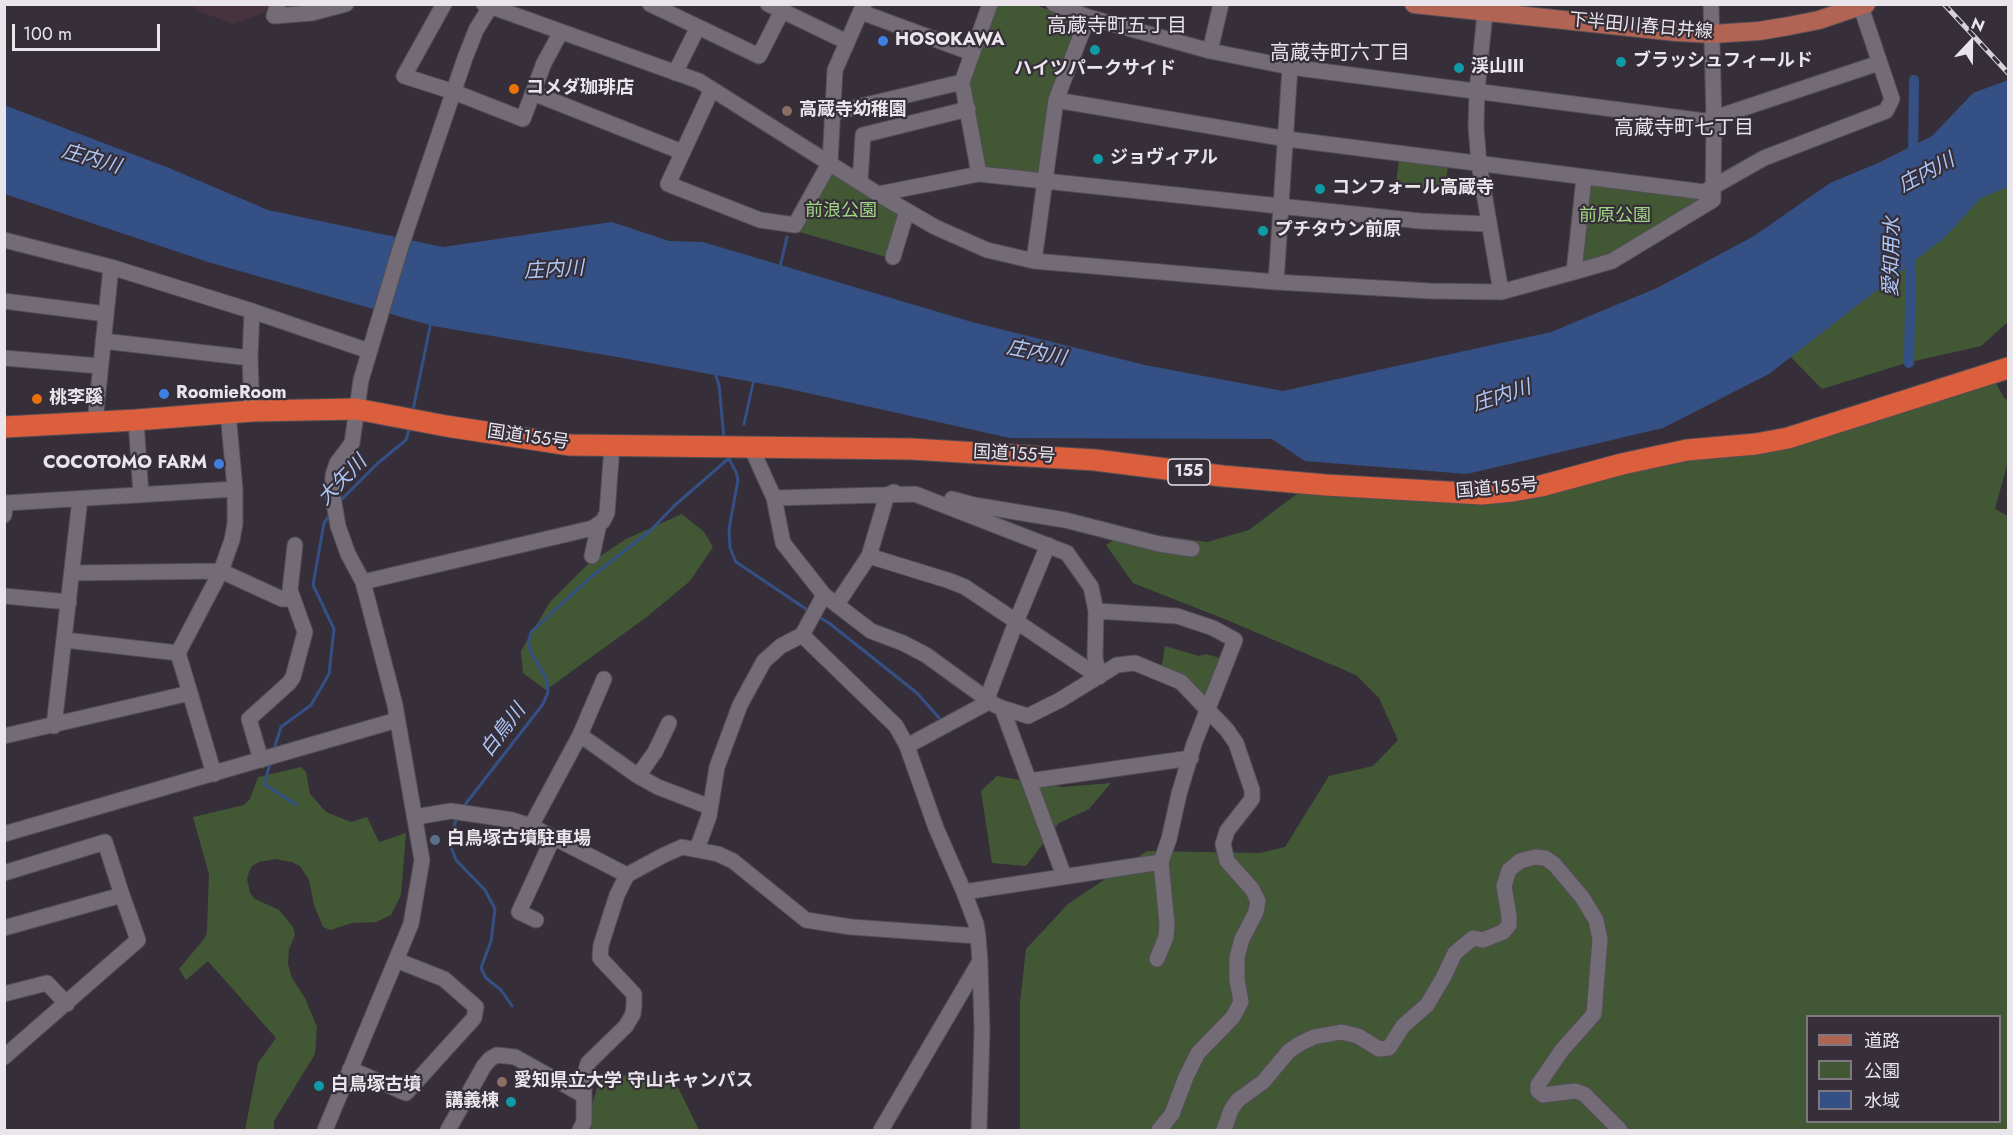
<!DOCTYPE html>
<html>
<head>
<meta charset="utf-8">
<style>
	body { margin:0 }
	#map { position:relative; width:2013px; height:1135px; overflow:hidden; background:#362f39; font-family:Jost,"Noto Sans JP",sans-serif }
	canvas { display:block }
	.frame { position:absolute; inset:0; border:6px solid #e9e5eb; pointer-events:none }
	.legend { position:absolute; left:1806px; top:1015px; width:195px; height:108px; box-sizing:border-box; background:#362f39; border:2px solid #7e7880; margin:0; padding:8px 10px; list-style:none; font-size:18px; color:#e9e5eb }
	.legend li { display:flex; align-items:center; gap:12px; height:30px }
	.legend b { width:30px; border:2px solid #7e7880 }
	.north { position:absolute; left:1941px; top:12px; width:60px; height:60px; -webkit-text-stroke:4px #362f39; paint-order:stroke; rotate:22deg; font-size:16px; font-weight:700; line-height:24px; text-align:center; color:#e9e5eb }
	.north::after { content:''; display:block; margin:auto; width:21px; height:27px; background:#e9e5eb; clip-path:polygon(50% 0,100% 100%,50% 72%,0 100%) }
	.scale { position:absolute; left:12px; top:24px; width:148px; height:27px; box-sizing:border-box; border:3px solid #e9e5eb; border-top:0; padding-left:8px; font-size:18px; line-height:21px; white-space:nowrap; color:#e9e5eb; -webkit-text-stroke:4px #362f39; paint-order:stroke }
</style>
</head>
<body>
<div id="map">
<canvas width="2013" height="1135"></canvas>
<div class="frame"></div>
<ul class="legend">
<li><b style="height:8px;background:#b16454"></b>道路</li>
<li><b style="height:16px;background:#425835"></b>公園</li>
<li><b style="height:16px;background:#345084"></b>水域</li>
</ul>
<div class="north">N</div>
<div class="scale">100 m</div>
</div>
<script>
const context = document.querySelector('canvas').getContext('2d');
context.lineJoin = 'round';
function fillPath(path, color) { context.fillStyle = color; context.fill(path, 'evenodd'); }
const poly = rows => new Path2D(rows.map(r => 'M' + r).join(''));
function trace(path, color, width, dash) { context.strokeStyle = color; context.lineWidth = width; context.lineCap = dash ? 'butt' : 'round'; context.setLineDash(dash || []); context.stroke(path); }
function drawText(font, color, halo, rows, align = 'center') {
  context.font = font + ' Jost,"Noto Sans JP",sans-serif'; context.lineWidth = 4.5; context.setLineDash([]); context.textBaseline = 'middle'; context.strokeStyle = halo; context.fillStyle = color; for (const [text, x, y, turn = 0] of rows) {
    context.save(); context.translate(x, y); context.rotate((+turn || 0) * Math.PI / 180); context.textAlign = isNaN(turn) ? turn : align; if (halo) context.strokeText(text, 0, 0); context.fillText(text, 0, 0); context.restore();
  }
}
const industrial = poly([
	[191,5,274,5,272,10,233,24,200,12]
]);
const green = poly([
	[996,5,1035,5,1076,20,1078,24,1040,173,983,168,966,83],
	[2008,131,2008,322,1981,346,1906,363,1822,389,1781,347],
	[1399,159,1448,165,1445,191,1396,185],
	[834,172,900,214,890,258,796,231,829,173],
	[1592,183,1703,197,1704,201,1611,256,1582,266,1588,185],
	[1995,381,2004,398,2008,400,2008,462,1995,509,2008,516,2008,1130,1020,1130,1020,1002,1026,949,1068,904,1147,851,1260,853,1285,847,1329,776,1373,766,1398,740,1379,698,1356,675,1227,620,1133,583,1106,545,1128,531,1207,542,1249,530,1302,490,1466,503,1666,462,1781,447,1830,436],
	[1808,1016,2000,1016,2000,1122,1808,1122],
	[682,514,704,532,713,547,690,581,648,616,546,690,523,673,521,651,550,602,587,565,626,539],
	[1165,646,1199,656,1206,654,1227,660,1207,709,1161,672],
	[301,767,306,772,310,794,326,812,351,822,367,817,379,842,406,833,401,895,391,915,376,922,352,923,330,930,323,927,314,905,309,880,300,866,292,862,275,859,259,862,252,866,249,872,247,879,250,893,255,899,279,910,293,927,295,935,289,949,288,964,292,978,305,998,317,1027,315,1054,274,1121,274,1130,245,1130,258,1063,276,1038,208,961,186,980,179,969,205,938,207,931,209,874,193,817,244,805,250,799,258,777],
	[997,776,1062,787,1111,783,1089,809,1059,823,1026,866,992,863,981,791],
	[671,1073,699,1130,585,1130,600,1077]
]);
const water = poly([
	[2008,80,2008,187,1981,198,1944,238,1769,374,1663,428,1467,474,1305,461,1272,439,1010,438,785,388,617,357,433,326,208,262,5,194,4,105,169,168,268,210,443,247,612,222,669,241,703,242,972,322,1145,365,1283,391,1551,332,1657,288,1754,236,1830,183,1878,163,1932,136,1973,93]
]);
const stream = poly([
	[780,267,787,237],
	[715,373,719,385,724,439],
	[413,410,431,322],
	[744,424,754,379],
	[728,457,736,472,738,480,729,529,730,548,736,562,809,611],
	[339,502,378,463,406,440,409,429],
	[817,616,829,623,917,693,941,720],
	[274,749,281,727,311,705,329,674,334,629,313,585,324,523,330,514],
	[271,761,264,784,297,805],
	[464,806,543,704,548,692,547,680,531,653,528,643,531,632,591,577,650,531,674,506,728,459,727,456],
	[457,817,449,841,456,860,485,890,495,909,491,941,481,968,486,978,501,990,512,1006]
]);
const canal = poly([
	[1913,158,1914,80],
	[1909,363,1911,251]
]);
const minor = poly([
	[278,4,274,16,312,13,346,4],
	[444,4,404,76,454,92,523,119,544,63,561,32],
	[484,4,699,81,878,194,935,227,987,250,1034,261,1276,282,1430,291,1501,292,1574,272,1584,178],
	[650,4,759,56,782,11],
	[768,4,847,42],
	[1054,4,1088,17,1210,51,1290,67,1705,121,1879,63],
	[1486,4,1477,91,1476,127,1479,164,1501,292],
	[861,12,972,53],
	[1210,51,1221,4],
	[675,73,698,27],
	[712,89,668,184,760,220,795,225,830,162,835,70,864,4],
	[533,93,682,152],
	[1056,100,1287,139,1704,192,1764,158,1886,111,1892,99,1861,7],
	[832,113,962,82],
	[979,174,962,82,990,4],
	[860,182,863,135,968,109],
	[878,194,979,174,1420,221,1488,224],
	[4,240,111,267,252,311,250,358,252,411],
	[893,257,907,211],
	[1034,261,1056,100,1088,17],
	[1574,272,1612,261,1713,200,1714,119,1711,4],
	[1276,282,1290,67],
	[4,301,106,314],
	[252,311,369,351],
	[103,341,250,358],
	[4,358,100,366],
	[136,420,141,495],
	[95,422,111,267],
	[751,447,774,498,783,543,824,595,871,631,903,643,926,655,995,705,1002,708,1064,876],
	[774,498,915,494,1067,553,1091,587,1096,611,1095,657,1099,677],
	[952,499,974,505,1065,520,1159,544,1192,549],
	[4,515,6,503,235,489],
	[592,556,599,524],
	[869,556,950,581,965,587,1099,677],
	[72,573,221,571,282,599,293,599],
	[363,582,593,528,603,521,607,513,612,446],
	[4,596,69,602],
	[837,604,869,556,887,495,894,492],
	[1096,611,1177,616,1213,628,1235,640,1194,744,1179,794,1169,839,1161,862,1167,924,1166,937,1157,959],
	[802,635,896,726,907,746,936,828,964,892,976,924,978,936,980,961,881,1130],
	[65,640,178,653],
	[190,693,178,653,221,571,232,540,235,524,235,489,228,413],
	[1002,708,1028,716,1060,700,1117,665,1135,663,1181,682,1227,730,1236,743,1252,790,1252,799,1227,831,1223,844,1227,861,1252,889,1258,901,1256,912,1242,939,1237,957,1237,980,1241,1002,1233,1017,1198,1053,1186,1077,1172,1114,1159,1130],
	[54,726,80,499],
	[580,735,638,776,658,787,710,807],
	[4,736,190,693,214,774],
	[907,746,985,704,1016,622,1048,545],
	[261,760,249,719,289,683,293,677,305,632,290,590,295,545],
	[638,776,655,752,669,723],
	[1029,781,1191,758],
	[415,817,451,811,512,820,531,826,627,875],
	[531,826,580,735,604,679],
	[4,834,397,720],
	[697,849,709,816,717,767,740,705,764,661,781,646,802,635,824,595],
	[4,873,105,842,122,895,138,940,4,1057],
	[964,892,1161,862],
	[536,920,519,912,553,838],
	[4,928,122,895],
	[4,994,47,983,67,1004],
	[350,1069,406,1093,474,1018,476,1007,444,979,396,960],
	[325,1130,411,924,422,860,395,705,363,582,348,554,338,526,332,491,333,475,337,463,352,443,361,380,400,249,465,58,476,30,492,4],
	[448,1130,484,1066,490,1059,497,1055,515,1057,583,1095],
	[580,1130,584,1122,584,1077,588,1063,626,1026,633,1014,634,1005,634,994,600,958,601,945,617,895,627,875,664,855,682,847,718,854,733,861,806,920,851,927,978,936],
	[979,1130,982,1031,980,961],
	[1224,1130,1231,1110,1238,1100,1263,1082,1289,1051,1301,1043,1314,1037,1341,1032,1358,1036,1379,1049,1389,1048,1403,1026,1427,1005,1443,978,1455,953,1473,938,1483,940,1503,932,1509,925,1509,916,1504,886,1509,870,1520,861,1535,857,1545,858,1554,864,1582,897,1596,920,1600,939,1594,1014,1562,1050,1538,1085,1538,1091,1543,1095,1575,1091,1584,1094,1620,1130]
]);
const major = poly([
	[1414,4,1676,32,1712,34,1759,31,1789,26,1819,20,1866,4]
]);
const highway = poly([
	[4,427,136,420,252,411,356,409,446,426,570,445,911,449,1095,460,1222,476,1326,485,1482,494,1513,491,1541,486,1622,464,1687,450,1756,444,1788,438,2008,368]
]);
const rail = poly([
	[1944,4,2008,73]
]);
const markers = [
	[883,41,6,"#3f7fe0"],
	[1095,50,6,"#0f9aa8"],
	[1621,62,6,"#0f9aa8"],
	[1459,68,6,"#0f9aa8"],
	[514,89,6,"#e8710a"],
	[787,111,6,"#8d6e63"],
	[1098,159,6,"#0f9aa8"],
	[1320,189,6,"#0f9aa8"],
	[1263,231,6,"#0f9aa8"],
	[164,394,6,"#3f7fe0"],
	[37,399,6,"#e8710a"],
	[219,464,6,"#3f7fe0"],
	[435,840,6,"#5c6f8a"],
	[502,1082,6,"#8d6e63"],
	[319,1086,6,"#0f9aa8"],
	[511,1102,6,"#0f9aa8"]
];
const shields = [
	[1189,472,42]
];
const shieldNames = [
	["155",1189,472]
];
const streetNames = [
	["下半田川春日井線",1641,27,5],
	["国道155号",528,438,8],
	["国道155号",1014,455,3],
	["国道155号",1497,489,-5]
];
const poiNames = [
	["HOSOKAWA",895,41],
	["ブラッシュフィールド",1633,62],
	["渓山III",1471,68],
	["ハイツパークサイド",1095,70,"center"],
	["コメダ珈琲店",526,89],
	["高蔵寺幼稚園",799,111],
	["ジョヴィアル",1110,159],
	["コンフォール高蔵寺",1332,189],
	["プチタウン前原",1275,231],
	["RoomieRoom",176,394],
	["桃李蹊",49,399],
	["COCOTOMO FARM",207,464,"right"],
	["白鳥塚古墳駐車場",447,840],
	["愛知県立大学 守山キャンパス",514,1082],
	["白鳥塚古墳",331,1086],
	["講義棟",499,1102,"right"]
];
const parkNames = [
	["前浪公園",841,212],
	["前原公園",1615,217]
];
const neighbourhoodNames = [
	["高蔵寺町五丁目",1117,27],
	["高蔵寺町六丁目",1340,54],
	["高蔵寺町七丁目",1684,129]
];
const waterNames = [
	["庄内川",91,160,16],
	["庄内川",1927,174,-28],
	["愛知用水",1893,257,-89],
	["庄内川",554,271,-3],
	["庄内川",1036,354,11],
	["庄内川",1502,397,-18],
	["大矢川",343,481,-46],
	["白鳥川",504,731,-53]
];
fillPath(industrial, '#46333b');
fillPath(green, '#425835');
fillPath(water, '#345084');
trace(stream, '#345084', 3);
trace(canal, '#345084', 10);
trace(minor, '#524d55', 17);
trace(major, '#524d55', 20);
trace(highway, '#524d55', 23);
trace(minor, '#736c77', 15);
trace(major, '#b16454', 18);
trace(highway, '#db5e3d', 21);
trace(rail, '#d7d2d9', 5);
trace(rail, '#362f39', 3, [9]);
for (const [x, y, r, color] of markers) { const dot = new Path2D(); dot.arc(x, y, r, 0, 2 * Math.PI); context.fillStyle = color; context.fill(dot); trace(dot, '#362f39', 2); }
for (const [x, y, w] of shields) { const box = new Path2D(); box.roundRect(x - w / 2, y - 13, w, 26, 4.5); context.fillStyle = '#362f39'; context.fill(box); trace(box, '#e9e5eb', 1.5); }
drawText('bold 16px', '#e9e5eb', null, shieldNames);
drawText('18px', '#e9e5eb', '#362f39', streetNames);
drawText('bold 18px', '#e9e5eb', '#362f39', poiNames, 'left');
drawText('18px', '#a1d684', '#362f39', parkNames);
drawText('20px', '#e9e5eb', '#362f39', neighbourhoodNames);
drawText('italic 20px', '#adc7f7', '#362f39', waterNames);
</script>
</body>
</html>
